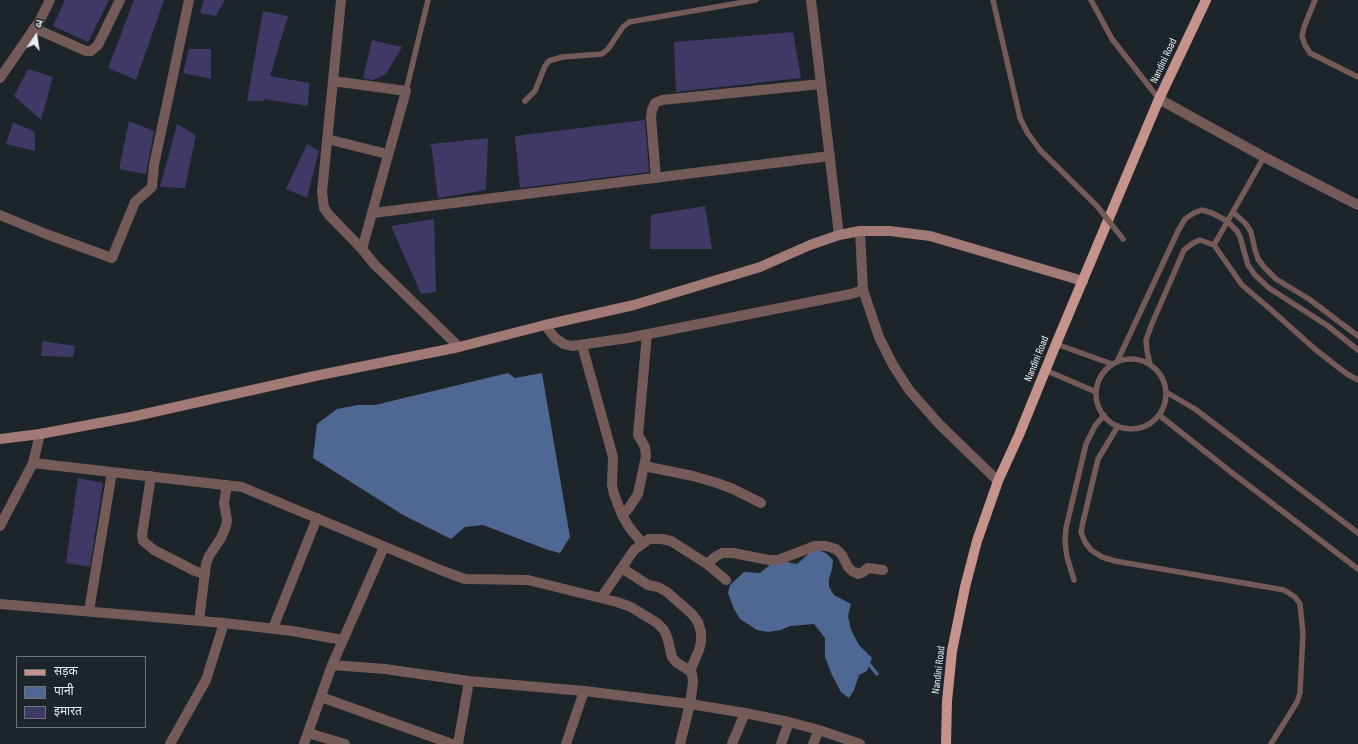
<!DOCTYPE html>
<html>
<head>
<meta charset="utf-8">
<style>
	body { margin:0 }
	#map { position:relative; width:1358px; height:744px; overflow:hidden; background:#1d242a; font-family:"Sofia Sans Condensed","Noto Sans Devanagari",sans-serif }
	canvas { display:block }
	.legend { position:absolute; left:16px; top:656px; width:130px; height:72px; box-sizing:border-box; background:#1d242a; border:1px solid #6e7479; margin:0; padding:5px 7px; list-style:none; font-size:12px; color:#e7ecf0 }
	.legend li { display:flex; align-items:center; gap:8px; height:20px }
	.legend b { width:20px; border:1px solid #6e7479 }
	.north { position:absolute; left:16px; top:16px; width:40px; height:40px; -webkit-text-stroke:3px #1d242a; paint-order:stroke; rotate:13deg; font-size:11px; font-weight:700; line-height:16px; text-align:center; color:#e7ecf0 }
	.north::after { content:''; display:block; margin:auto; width:14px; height:18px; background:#e7ecf0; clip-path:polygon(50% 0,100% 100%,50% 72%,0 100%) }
</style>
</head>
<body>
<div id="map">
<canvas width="1358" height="744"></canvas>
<ul class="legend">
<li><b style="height:5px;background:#c6928c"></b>सड़क</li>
<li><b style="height:11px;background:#4e6893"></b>पानी</li>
<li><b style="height:11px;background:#403966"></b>इमारत</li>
</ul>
<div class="north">उ</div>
</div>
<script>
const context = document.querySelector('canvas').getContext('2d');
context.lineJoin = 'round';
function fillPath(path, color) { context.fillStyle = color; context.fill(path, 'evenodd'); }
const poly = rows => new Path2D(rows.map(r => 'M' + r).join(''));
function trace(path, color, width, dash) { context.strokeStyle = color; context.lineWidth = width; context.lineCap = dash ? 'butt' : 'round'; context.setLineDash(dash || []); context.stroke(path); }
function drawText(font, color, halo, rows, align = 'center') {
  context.font = font + ' "Sofia Sans Condensed",sans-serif'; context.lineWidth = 3; context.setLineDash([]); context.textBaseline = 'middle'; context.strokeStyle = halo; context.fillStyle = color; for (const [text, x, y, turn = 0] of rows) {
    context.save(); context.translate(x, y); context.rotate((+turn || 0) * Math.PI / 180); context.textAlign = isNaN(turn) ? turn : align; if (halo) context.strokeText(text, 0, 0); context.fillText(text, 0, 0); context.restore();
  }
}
const water = poly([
	[508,373,515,378,542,373,570,537,560,553,548,550,483,525,465,527,451,539,403,515,313,458,317,424,337,409,358,405,375,405],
	[814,549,826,553,833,560,832,569,829,579,829,587,834,595,851,604,848,616,851,630,859,645,872,658,867,671,859,675,854,690,849,698,841,692,832,675,825,657,825,638,814,624,790,626,781,630,768,632,757,630,740,619,734,609,728,593,730,585,744,572,760,573,771,564,782,561,797,564]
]);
const stream = poly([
	[869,664,877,674]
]);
const building = poly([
	[65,0,109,0,88,42,53,26],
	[134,0,164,0,136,80,108,68],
	[204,0,225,0,216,16,200,13],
	[263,11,288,16,270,76,309,83,308,106,264,99,263,101,247,101],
	[793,32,801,78,676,92,674,42],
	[372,40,402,47,386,74,373,80,363,78],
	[189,49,211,49,211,79,183,73],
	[28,69,53,77,41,120,14,96],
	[645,120,649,172,520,188,515,136],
	[129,121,154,131,146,174,119,169],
	[13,122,35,132,35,151,6,144],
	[177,124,196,135,185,188,160,187],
	[488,138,486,190,438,198,431,144],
	[307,144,319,151,307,198,286,189],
	[705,206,712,249,650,249,651,215],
	[434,219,436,292,421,294,391,226],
	[42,341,75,346,73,357,41,356],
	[78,478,103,483,90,567,66,563]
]);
const service = poly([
	[993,0,1020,118,1027,132,1040,150,1097,206],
	[1091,0,1112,39,1159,99],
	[1315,0,1304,27,1302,36,1305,45,1310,53,1358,77],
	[406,91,428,0],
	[525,101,535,91,545,66,549,61,562,57,602,54,608,49,623,27,629,22,756,0],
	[1233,212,1246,224,1251,232,1255,250,1258,259,1264,267,1276,279,1309,299,1358,336],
	[1214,245,1264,157],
	[1056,344,1112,364],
	'1096 394a35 35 0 1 1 70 0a35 35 0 1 1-70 0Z',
	[1117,362,1178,231,1185,219,1194,213,1202,210,1212,213,1227,221,1237,231,1240,237,1248,265,1255,275,1269,288,1328,326,1358,350],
	[1150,364,1147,351,1146,340,1151,326,1184,250,1193,243,1200,240,1214,245,1242,285,1269,308,1316,350,1347,374,1358,380],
	[1045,370,1096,392],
	[1166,392,1195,409,1358,533],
	[1159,415,1231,472,1358,569],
	[1118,426,1098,459,1083,522,1081,532,1085,542,1091,550,1102,557,1115,561,1284,590,1295,597,1300,604,1303,633,1300,693,1297,702,1271,744],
	[1074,580,1067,557,1065,542,1066,528,1086,444,1095,426,1104,415]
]);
const minor = poly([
	[341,0,322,192,324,208,329,215,362,249,375,265,459,347],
	[811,0,839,235],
	[34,28,86,51,91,51,98,45,120,0],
	[0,78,40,20,50,0],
	[333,81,406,91,362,249],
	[327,139,387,154],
	[656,178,651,117,652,110,655,103,662,100,821,84],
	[373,213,830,156],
	[0,215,46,234,112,258,135,202,152,187,154,165,189,0],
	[863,290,879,337,893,365,909,390,940,425,998,481],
	[545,325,555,338,564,344,572,346,628,338,851,294,863,290,860,231],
	[582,345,613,457,612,485,614,494,622,515,629,527,642,543],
	[33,463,242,487,443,571,465,579,528,580,617,602,631,607,657,623,664,630,668,640,672,657,676,662,690,671,692,674,693,682,690,704,680,744],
	[644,466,693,476,717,483,733,489,761,503],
	[151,476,142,535,143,541,154,550,195,571,205,574],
	[622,515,629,508,638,494,646,456,645,447,638,435,647,334],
	[0,526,33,463,40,434],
	[707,564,715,557,722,553,733,553,769,560,778,560,815,546,826,546,836,549,842,555,848,567,852,571,858,574,863,572,868,568,883,570],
	[622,568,648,585,658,587,667,592,692,614,698,622,701,632,701,642,699,650,690,671],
	[601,598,634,550,649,539,662,539,671,541,707,564,726,580],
	[0,604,224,623,292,631,343,640],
	[89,611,112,472],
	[199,621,206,564,209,556,221,538,226,526,227,520,224,503,227,485],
	[273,628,317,518],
	[332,665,385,669,469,681,584,691,690,704,745,713,789,722,819,730,860,744],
	[321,697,452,744],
	[308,733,345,744],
	[170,744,206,680,224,623],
	[304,744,332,665,384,547],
	[458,744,469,681],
	[566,744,584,691],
	[732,744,745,713],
	[781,744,789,722],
	[813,744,819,730]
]);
const tertiary = poly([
	[1159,99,1264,157,1358,205]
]);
const secondary = poly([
	[0,439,40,434,131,417,315,376,459,347,545,325,634,305,760,267,810,245,839,235,860,231,890,231,930,236,1083,281]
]);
const primary = poly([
	[946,744,947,701,952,651,965,587,977,541,998,481,1019,435,1056,344,1159,99,1206,0]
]);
const serviceBridge = poly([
	[1097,206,1123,239]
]);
const streetNames = [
	["Nandini Road",1164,61,-65],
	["Nandini Road",1037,359,-68],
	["Nandini Road",939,670,-83]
];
fillPath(water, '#4e6893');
trace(stream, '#4e6893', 3.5);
fillPath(building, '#403966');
trace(service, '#745b58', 5.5);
trace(minor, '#745b58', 10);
trace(tertiary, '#745b58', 10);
trace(secondary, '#a27a75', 10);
trace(primary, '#c6928c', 10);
trace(serviceBridge, '#745b58', 5.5);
drawText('11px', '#e7ecf0', '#1d242a', streetNames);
</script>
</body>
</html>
